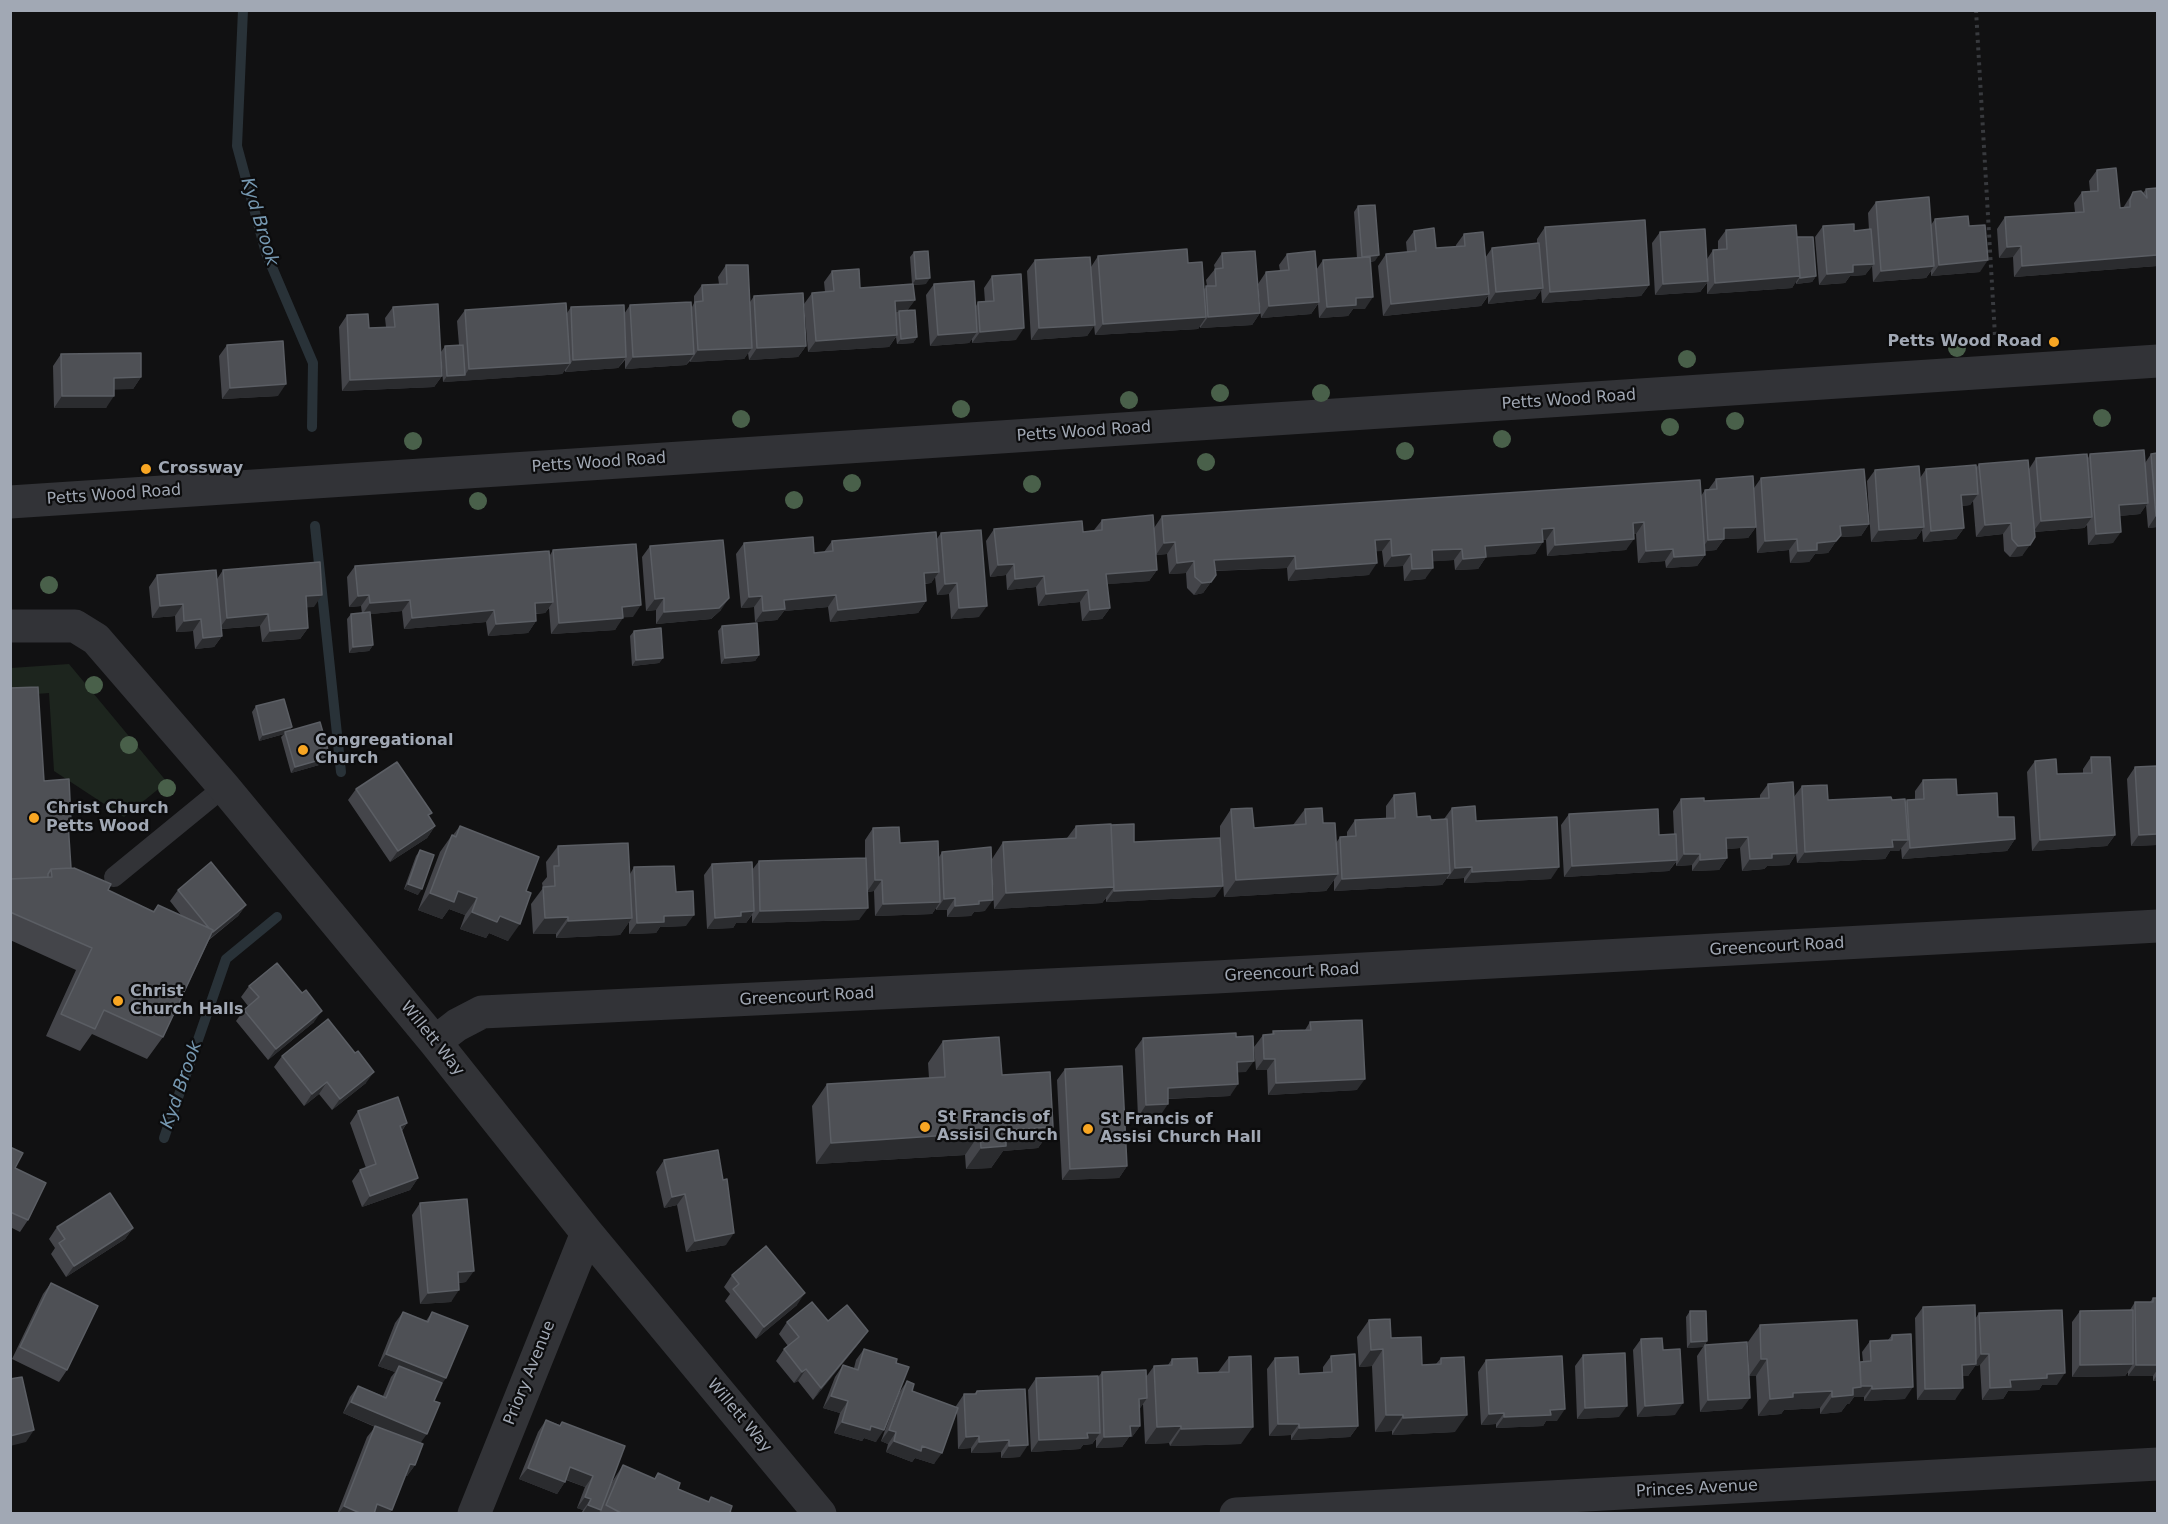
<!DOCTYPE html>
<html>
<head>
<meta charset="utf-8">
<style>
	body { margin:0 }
	#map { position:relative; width:2168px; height:1524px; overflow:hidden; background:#111112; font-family:"DejaVu Sans",sans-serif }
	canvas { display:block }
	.frame { position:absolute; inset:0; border:12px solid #a1a8b4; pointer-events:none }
</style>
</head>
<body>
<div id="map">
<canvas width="2168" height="1524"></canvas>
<div class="frame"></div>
</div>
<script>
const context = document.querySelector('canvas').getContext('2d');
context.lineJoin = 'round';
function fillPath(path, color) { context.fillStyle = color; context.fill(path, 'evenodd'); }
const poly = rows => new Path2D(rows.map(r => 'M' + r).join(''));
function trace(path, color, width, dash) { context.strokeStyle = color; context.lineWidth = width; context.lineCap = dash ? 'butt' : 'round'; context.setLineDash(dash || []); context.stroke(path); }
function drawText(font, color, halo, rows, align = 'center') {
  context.font = font + ' "DejaVu Sans",sans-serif'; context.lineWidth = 4.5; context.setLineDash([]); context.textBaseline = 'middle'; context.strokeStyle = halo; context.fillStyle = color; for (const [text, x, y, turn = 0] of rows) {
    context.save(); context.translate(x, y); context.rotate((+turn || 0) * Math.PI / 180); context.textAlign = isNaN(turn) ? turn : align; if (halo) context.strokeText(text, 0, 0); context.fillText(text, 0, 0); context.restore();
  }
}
const green = poly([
	[69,664,167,782,124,817,54,771,49,693,11,696,11,668]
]);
const stream = poly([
	[243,10,237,146,266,253,313,363,312,427],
	[315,526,341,772],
	[164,1138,226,959,277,917]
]);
const path = poly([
	[1976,10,1995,336]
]);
const service = poly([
	[114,877,224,787]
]);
const minor = poly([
	[10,626,75,626,96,639,224,787,435,1042,587,1233,820,1514],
	[435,1042,457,1025,482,1012,1216,977,2158,926],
	[474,1514,587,1233],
	[1236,1514,2158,1464]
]);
const tertiary = poly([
	[10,502,2158,361]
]);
const trees = [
	[1957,348],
	[1687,359],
	[1220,393],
	[1321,393],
	[1129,400],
	[961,409],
	[2102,418],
	[741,419],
	[1735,421],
	[1670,427],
	[1502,439],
	[413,441],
	[1405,451],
	[1206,462],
	[852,483],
	[1032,484],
	[794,500],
	[478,501],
	[49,585],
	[94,685],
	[129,745],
	[167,788]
];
const wall = poly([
	[2097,170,2120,208,2123,208,2133,192,2143,193,2146,189,2157,188,2157,266,2014,277,2013,257,1999,258,1997,229,2005,217,2075,212,2074,203,2082,192,2090,191,2089,181],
	[1876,202,1931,225,1935,219,1969,226,1980,272,1931,276,1931,271,1926,278,1873,282,1872,266,1865,275,1850,276,1845,283,1819,285,1815,237,1823,226,1854,231,1869,230,1868,213],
	[1358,206,1375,261,1370,262,1365,309,1353,309,1348,316,1319,318,1318,304,1311,314,1261,318,1258,284,1266,272,1280,271,1279,265,1287,254,1316,270,1323,260,1357,258,1354,212],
	[1545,227,1649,285,1641,296,1542,303,1541,290,1535,299,1488,304,1488,296,1481,306,1383,316,1378,266,1386,254,1407,252,1406,242,1414,231,1436,248,1456,247,1456,245,1464,234,1485,258,1492,248,1537,243,1537,239],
	[1726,230,1797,238,1816,276,1812,282,1796,284,1796,281,1792,288,1707,294,1707,283,1700,292,1655,295,1652,243,1660,232,1707,259,1713,250,1718,249,1718,241],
	[914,252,926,284,913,285,915,300,907,310,917,337,913,343,897,344,896,337,889,347,808,352,804,304,812,293,825,292,824,282,832,271,860,288,912,284,910,257],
	[1222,253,1260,313,1252,325,1200,328,1200,326,1198,329,1095,335,1094,325,1087,336,1031,340,1027,271,1035,260,1091,267,1098,256,1188,263,1204,289,1207,286,1206,280,1215,269,1214,265],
	[726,265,750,302,754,296,806,346,798,357,749,360,748,353,744,359,690,362,690,361,686,365,625,369,625,360,618,368,565,372,565,370,562,374,443,382,441,352,445,346,459,345,457,321,465,310,567,313,571,307,624,314,630,305,692,307,694,303,694,296,702,285,719,284,718,277],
	[992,276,1016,340,972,343,972,339,969,343,930,346,926,295,934,284,976,306,978,302,985,302,984,288],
	[393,307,442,376,434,387,342,391,339,327,347,315,369,328,386,327,385,318],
	[227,345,278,396,222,399,219,356],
	[61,354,141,377,133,389,114,389,106,408,54,408,53,366],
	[2090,454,2145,463,2151,454,2157,527,2148,528,2146,505,2140,514,2119,516,2113,543,2088,545,2087,525,2084,528,2034,532,2022,556,2010,557,2004,551,2003,534,1976,537,1973,501,1970,505,1962,506,1964,528,1956,539,1923,542,1922,530,1916,539,1871,542,1867,481,1875,470,1920,478,1926,469,1976,468,1979,464,2029,469,2036,458,2088,458],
	[1761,478,1869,524,1861,536,1839,537,1828,553,1815,554,1809,562,1790,563,1789,550,1757,553,1756,527,1748,538,1724,539,1716,550,1704,551,1705,555,1697,566,1666,568,1665,561,1638,563,1636,534,1633,534,1626,550,1547,556,1546,540,1543,540,1535,554,1486,557,1478,569,1455,570,1454,560,1433,561,1425,579,1404,581,1403,566,1384,567,1382,551,1376,551,1369,575,1288,581,1287,568,1215,571,1216,575,1203,593,1194,595,1187,588,1186,573,1169,574,1167,554,1156,555,1157,570,1149,581,1107,584,1110,608,1102,619,1082,621,1080,602,1038,606,1036,587,1007,590,1006,575,990,577,986,541,994,529,1083,532,1094,530,1102,520,1154,528,1162,516,1701,496,1705,490,1708,490,1716,479,1754,488],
	[941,533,979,617,951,619,949,594,937,595,935,577,931,583,925,584,926,601,918,613,830,622,828,607,784,611,777,620,755,622,754,607,741,608,736,554,744,543,814,553,824,552,832,541,936,540],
	[650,546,721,610,711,619,656,624,656,610,646,611,642,557],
	[553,550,633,617,622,617,615,630,551,634,549,608,545,613,536,614,536,621,528,633,488,636,486,622,404,629,402,611,370,614,373,645,369,651,349,653,347,619,351,614,362,613,361,606,349,607,347,577,355,566,550,555],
	[223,570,314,607,306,607,308,628,300,639,262,642,260,626,221,629,222,636,214,647,195,649,193,631,176,632,175,616,152,618,149,587,157,575,217,579],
	[722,626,759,655,755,661,721,664,718,631],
	[634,631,663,658,659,663,632,666,630,636],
	[10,688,44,781,71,821,68,826,71,868,108,890,153,911,158,905,181,915,170,901,178,890,246,905,238,916,209,940,163,1037,147,1059,92,1034,80,1051,46,1036,76,970,10,940],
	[256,706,292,727,289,731,330,757,326,763,291,773,281,737,284,734,259,741,252,712],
	[2091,757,2115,835,2107,846,2032,851,2027,772,2035,761,2057,774,2083,773,2083,769],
	[2157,766,2157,845,2131,846,2127,779,2135,767],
	[1923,780,1957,795,1998,817,2015,839,2007,851,1902,859,1901,848,1899,851,1890,851,1885,859,1797,863,1796,854,1789,865,1767,866,1764,869,1742,871,1740,848,1727,849,1727,858,1719,870,1692,871,1692,865,1676,866,1676,862,1669,871,1564,877,1561,825,1569,814,1659,835,1674,834,1673,811,1681,799,1704,801,1760,798,1760,795,1768,784,1793,798,1802,786,1828,800,1892,800,1905,803,1907,800,1915,800,1915,791],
	[356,789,429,817,435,826,427,838,390,862,348,800],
	[1394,795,1417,817,1431,820,1444,819,1452,808,1476,821,1551,879,1464,883,1464,878,1447,879,1447,878,1442,885,1334,891,1334,880,1326,891,1224,897,1221,851,1215,897,1106,902,1106,898,1102,903,994,909,992,859,1003,842,1067,838,1076,826,1134,842,1220,838,1220,826,1231,809,1254,828,1293,825,1305,809,1323,823,1336,843,1340,837,1347,837,1347,832,1355,820,1386,819,1386,806],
	[460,826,526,891,508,941,489,933,486,938,460,929,465,915,449,909,442,919,418,910,440,852,452,835,453,835],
	[873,828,900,843,939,857,942,852,985,911,974,912,971,916,947,917,947,910,936,910,936,908,932,914,875,916,874,891,867,892,859,920,752,923,752,915,746,923,736,923,733,928,707,929,704,875,712,864,752,870,759,861,865,858,865,840],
	[558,846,630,874,634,867,676,892,686,926,660,927,656,933,629,934,629,922,620,935,556,938,556,934,533,934,531,904,543,888,542,883,547,877,546,862],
	[420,850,418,895,404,889,416,856],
	[249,986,314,1022,268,1060,236,1021,244,1010,248,1006,241,997],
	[1310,1022,1357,1090,1268,1095,1267,1070,1256,1070,1254,1047,1263,1035,1271,1035,1273,1031,1305,1030],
	[1236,1037,1246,1072,1238,1072,1230,1096,1168,1099,1160,1116,1138,1117,1135,1049,1143,1038],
	[943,1041,1002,1075,1053,1127,1038,1148,1003,1151,991,1168,966,1169,965,1155,816,1164,812,1106,827,1084,929,1078,928,1063],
	[282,1056,366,1083,332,1110,319,1094,304,1106,274,1067],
	[1065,1069,1127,1166,1119,1178,1062,1180,1057,1080],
	[358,1111,407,1123,402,1131,418,1178,410,1190,362,1207,352,1181,360,1170,366,1168,350,1123],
	[10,1147,28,1220,20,1232,10,1227],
	[664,1160,726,1245,686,1252,677,1205,664,1208,656,1172],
	[420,1203,466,1282,459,1283,451,1302,420,1304,412,1215],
	[57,1227,133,1228,125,1239,66,1277,51,1254,55,1248,49,1239],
	[732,1275,797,1305,756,1339,725,1301,730,1294,724,1287],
	[51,1283,67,1370,59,1382,12,1359,43,1294],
	[2153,1298,2157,1298,2157,1381,2153,1381,2153,1376,2128,1376,2128,1372,2125,1376,2072,1377,2072,1322,2080,1311,2130,1310,2135,1302,2150,1302],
	[1923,1307,1975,1319,1979,1313,2057,1385,2042,1385,2039,1390,2008,1391,2003,1399,1982,1400,1980,1365,1975,1366,1968,1376,1963,1376,1955,1400,1917,1400,1915,1318],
	[1690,1311,1707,1341,1705,1345,1742,1409,1700,1412,1697,1356,1703,1347,1687,1348,1686,1317],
	[403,1312,426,1321,432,1312,440,1387,434,1401,420,1443,415,1465,407,1476,405,1476,389,1514,337,1514,367,1437,375,1427,343,1413,350,1397,358,1386,383,1396,391,1377,395,1372,378,1366,395,1323],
	[1369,1320,1422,1365,1436,1364,1441,1358,1455,1432,1392,1435,1392,1431,1375,1432,1372,1366,1359,1367,1357,1337],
	[828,1321,860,1342,813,1400,798,1381,794,1383,776,1361,784,1349,788,1346,779,1334,787,1322],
	[1760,1325,1860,1363,1863,1362,1862,1352,1870,1341,1888,1340,1892,1335,1905,1399,1864,1401,1864,1397,1854,1397,1849,1404,1847,1404,1841,1412,1820,1414,1820,1408,1784,1410,1781,1414,1758,1416,1756,1376,1749,1376,1748,1342],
	[1641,1339,1675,1415,1637,1417,1633,1350],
	[864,1349,896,1363,876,1442,864,1438,862,1441,834,1433,840,1413,823,1408,835,1377,843,1365,854,1368,856,1360],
	[1583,1355,1619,1417,1577,1419,1575,1366],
	[1331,1356,1358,1426,1350,1437,1291,1440,1291,1435,1269,1436,1267,1369,1275,1358,1299,1374,1323,1373,1323,1367],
	[1229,1357,1241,1444,1170,1446,1169,1443,1145,1444,1143,1404,1139,1409,1140,1426,1132,1437,1129,1437,1122,1447,1096,1448,1096,1439,1092,1444,1083,1445,1080,1449,1031,1452,1028,1390,1036,1378,1098,1377,1102,1372,1146,1377,1154,1366,1168,1365,1172,1359,1198,1373,1218,1372],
	[1486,1360,1557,1421,1546,1421,1543,1426,1496,1428,1496,1424,1481,1425,1478,1372],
	[907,1381,912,1391,956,1407,956,1406,964,1394,974,1394,977,1391,1020,1457,1001,1458,1001,1452,971,1453,971,1448,958,1449,957,1412,934,1464,915,1458,912,1462,886,1452,888,1444,881,1441,899,1393],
	[546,1420,560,1425,562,1422,606,1495,612,1482,623,1465,654,1479,658,1473,678,1489,708,1502,711,1497,730,1512,734,1514,581,1514,583,1510,577,1508,585,1487,566,1480,557,1494,519,1479,538,1432]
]);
const shadedWall = poly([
	[2021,246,2013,257,1999,258,2007,247],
	[1379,255,1375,261,1358,263,1362,257],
	[2157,255,2157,266,2014,277,2022,266],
	[1988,260,1980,272,1931,276,1939,265],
	[1874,264,1865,275,1850,276,1845,283,1819,285,1827,274,1853,265],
	[1934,266,1926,278,1873,282,1881,271],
	[1800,276,1792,288,1707,294,1715,283],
	[1816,276,1812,282,1796,284,1800,278],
	[930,278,926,284,912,285,916,279],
	[1708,281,1700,292,1655,295,1663,284],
	[1649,285,1641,296,1542,303,1550,292],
	[1543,288,1535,299,1488,304,1496,292],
	[1489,294,1481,306,1383,316,1391,304],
	[1373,297,1365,309,1353,309,1348,316,1319,318,1327,307,1356,298],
	[915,300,907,311,887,313,895,301],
	[1319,302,1311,314,1261,318,1269,306],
	[1260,313,1252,325,1200,328,1208,317],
	[1206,317,1198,329,1095,335,1103,324],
	[1095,325,1087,336,1031,340,1039,328],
	[1024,328,1016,340,972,343,980,332],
	[977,332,969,343,930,346,938,335],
	[897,335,889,347,808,352,816,341],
	[917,337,913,343,897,344,901,339],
	[806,346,798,357,749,360,757,348],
	[752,348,744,359,690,362,698,350],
	[694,354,686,365,625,369,633,357],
	[626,357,618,368,565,372,573,360],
	[570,363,562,374,461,381,469,369],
	[465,375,461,381,443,382,447,376],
	[442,376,434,387,342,391,350,380],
	[141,377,133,389,106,390,114,378],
	[286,384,278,396,222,399,230,388],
	[62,396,114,396,106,408,54,408],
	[1978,494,1970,505,1953,507,1961,495],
	[2148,503,2140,514,2110,517,2119,505],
	[2156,516,2157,516,2157,527,2148,528],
	[2092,517,2084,528,2033,532,2041,521],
	[1644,522,1636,534,1624,534,1633,523],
	[2011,523,2003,534,1976,537,1985,525],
	[1869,524,1861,536,1839,537,1828,553,1815,554,1809,562,1790,563,1798,551,1817,543,1840,526],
	[1756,527,1748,538,1724,539,1716,550,1700,552,1708,540,1724,528],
	[1924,527,1916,539,1871,542,1879,530],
	[1554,528,1546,540,1534,540,1542,529],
	[1964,528,1956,539,1923,542,1931,531],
	[2121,532,2113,543,2088,545,2096,534],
	[1391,539,1382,551,1367,552,1375,540],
	[1634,539,1626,550,1547,556,1555,545],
	[1797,539,1789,550,1757,553,1765,541],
	[1175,542,1167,554,1156,555,1164,543],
	[1543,542,1535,554,1481,558,1486,557,1478,569,1455,570,1463,559,1485,546],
	[2030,545,2022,556,2010,557,2018,546],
	[1462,549,1454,560,1424,562,1432,550],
	[1673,549,1665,561,1638,563,1646,551],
	[1411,554,1403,566,1384,567,1392,556],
	[1705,555,1697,566,1666,568,1674,557],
	[1295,556,1287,568,1206,571,1214,560],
	[1194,561,1186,573,1169,574,1177,563],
	[1377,563,1369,575,1288,581,1296,569],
	[1014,564,1006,575,990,577,998,565],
	[1433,568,1425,579,1404,581,1412,569],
	[1157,570,1149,581,1098,585,1106,574],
	[939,572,931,583,916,584,924,573],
	[1044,576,1036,587,1007,590,1015,579],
	[1211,582,1203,593,1194,595,1202,583],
	[957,583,949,594,937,595,945,584],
	[1088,590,1080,602,1038,606,1046,594],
	[322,595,314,607,297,608,306,596],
	[369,595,361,606,349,607,358,596],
	[836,595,828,607,784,611,777,620,755,622,763,611,784,600],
	[762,596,754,607,741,608,749,597],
	[664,598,656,610,646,611,655,599],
	[729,598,721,610,711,619,656,624,664,612],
	[410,600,402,611,362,615,370,603],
	[926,601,918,613,830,622,838,610],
	[553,602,545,613,527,614,535,603],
	[183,604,175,616,152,618,160,606],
	[641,605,633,617,614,618,622,607],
	[987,606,979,617,951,619,959,608],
	[1110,608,1102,619,1082,621,1090,610],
	[494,610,486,622,404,629,412,618],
	[268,614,260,626,219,629,227,618],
	[623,618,615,630,551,634,559,623],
	[201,619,193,631,176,632,184,621],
	[536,621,528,633,488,636,496,624],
	[308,628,300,639,262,642,270,631],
	[222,636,214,647,195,649,203,638],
	[373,645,369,651,349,653,353,647],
	[759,655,755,661,721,664,725,658],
	[663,658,659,663,632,666,636,660],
	[292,727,288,733,285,732,284,734,259,741,263,735],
	[330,757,326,763,291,773,295,767],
	[435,826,427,838,390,862,398,851],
	[2157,834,2157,845,2131,846,2139,835],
	[2115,835,2107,846,2032,851,2040,840],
	[1748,837,1740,848,1718,850,1726,838],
	[2015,839,2007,851,1902,859,1910,848],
	[1892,840,1908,840,1899,851,1890,851,1885,859,1797,863,1805,852],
	[1797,853,1789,865,1767,866,1764,869,1742,871,1750,859,1772,854],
	[1684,854,1700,854,1692,865,1676,866],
	[1727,858,1719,870,1692,871,1700,860],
	[1677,860,1669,871,1564,877,1572,866],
	[1472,867,1464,878,1447,879,1455,868],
	[1559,867,1551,879,1464,883,1472,872],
	[1450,873,1442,885,1334,891,1342,879],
	[1338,874,1326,891,1224,897,1236,880],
	[875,880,882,880,874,891,867,892],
	[408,884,422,889,418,895,404,889],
	[1223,886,1215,897,1106,902,1114,891],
	[1114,887,1102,903,994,909,1006,893],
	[458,891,477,898,465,915,449,909,442,919,418,910,430,893],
	[955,898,947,910,936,910,944,899],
	[993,900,985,911,974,912,971,916,947,917,955,906,979,901],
	[940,902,932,914,875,916,883,904],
	[246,905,238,916,204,943,212,932],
	[868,908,859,920,752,923,760,911],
	[754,911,746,923,736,923,733,928,707,929,715,918,741,912],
	[472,912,500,916,520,924,508,941,489,933,486,938,460,929],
	[694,915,686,926,660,927,656,933,629,934,637,923,664,916],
	[568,917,556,934,533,934,545,918],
	[632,918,620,935,556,938,568,921],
	[322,1011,314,1022,268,1060,276,1049],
	[1264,1059,1275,1059,1267,1070,1256,1070],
	[1254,1061,1246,1072,1229,1073,1237,1062],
	[374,1072,366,1083,332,1110,340,1099],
	[1365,1079,1357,1090,1268,1095,1276,1083],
	[327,1082,319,1094,304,1106,312,1094],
	[1238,1084,1230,1096,1160,1099,1168,1088],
	[1168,1104,1160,1116,1138,1117,1146,1105],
	[407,1123,399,1134,400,1126],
	[1053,1127,1038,1148,1003,1151,991,1168,966,1169,981,1148,1006,1130],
	[980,1133,965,1155,816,1164,831,1143],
	[1127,1166,1119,1178,1062,1180,1070,1169],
	[418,1178,410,1190,362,1207,370,1196],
	[685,1194,677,1205,664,1208,672,1197],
	[133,1228,125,1239,66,1277,74,1266],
	[734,1233,726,1245,686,1252,695,1241],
	[474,1271,466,1282,450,1284,458,1272],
	[459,1290,451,1302,420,1304,428,1293],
	[805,1293,797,1305,756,1339,764,1327],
	[868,1331,860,1342,813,1400,821,1388],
	[1707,1341,1703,1347,1687,1348,1691,1342],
	[1383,1349,1372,1366,1359,1367,1371,1350],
	[386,1354,446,1378,438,1390,399,1366,395,1372,378,1366],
	[1981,1354,1989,1354,1980,1365,1975,1366,1968,1376,1954,1376,1962,1365,1974,1365],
	[1761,1359,1767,1359,1756,1376,1749,1376],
	[2133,1364,2125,1376,2072,1377,2080,1365],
	[2136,1365,2157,1365,2157,1370,2153,1376,2128,1376],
	[806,1369,798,1381,794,1383,802,1372],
	[2065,1373,2057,1385,2042,1385,2039,1390,2008,1391,2003,1399,1982,1400,1990,1388,2010,1380,2047,1374],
	[2157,1375,2157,1381,2153,1381],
	[1861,1386,1872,1386,1864,1397,1854,1397,1849,1404,1847,1404,1841,1412,1820,1414,1832,1397,1853,1388],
	[1913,1387,1905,1399,1864,1401,1872,1389],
	[1963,1388,1955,1400,1917,1400,1925,1389],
	[1832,1391,1820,1408,1784,1410,1781,1414,1758,1416,1770,1399,1793,1393],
	[831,1396,848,1401,840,1413,823,1408],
	[1147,1398,1139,1410,1139,1399],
	[1750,1398,1742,1409,1700,1412,1708,1400],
	[351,1402,427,1434,419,1445,343,1413],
	[1683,1403,1675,1415,1637,1417,1645,1406],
	[1627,1406,1619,1417,1577,1419,1585,1408],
	[1565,1409,1557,1421,1546,1421,1543,1426,1496,1428,1504,1417,1550,1410],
	[1504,1413,1496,1424,1481,1425,1489,1414],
	[1386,1415,1403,1415,1392,1431,1375,1432],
	[1467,1415,1455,1432,1392,1435,1403,1418],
	[842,1422,871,1426,884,1430,876,1442,864,1438,862,1441,834,1433],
	[1278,1424,1299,1424,1291,1435,1269,1436],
	[1130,1426,1140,1426,1132,1437,1129,1437,1122,1447,1096,1448,1104,1437],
	[1181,1426,1169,1443,1145,1444,1157,1427],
	[1358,1426,1350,1437,1291,1440,1299,1428],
	[1253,1427,1241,1444,1170,1446,1181,1429],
	[34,1430,26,1442,10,1446,10,1436],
	[889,1430,896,1432,888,1444,881,1441],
	[1087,1433,1100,1433,1092,1444,1083,1445,1080,1449,1031,1452,1039,1440],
	[979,1436,971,1448,958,1449,966,1437],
	[1009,1440,1001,1452,971,1453,979,1442],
	[894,1441,922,1446,942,1453,934,1464,915,1458,912,1462,886,1452],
	[1028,1445,1020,1457,1001,1458,1009,1446],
	[410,1464,415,1465,407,1476,402,1475],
	[570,1467,593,1476,585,1487,562,1478],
	[528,1468,565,1482,557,1494,519,1479],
	[585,1497,591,1499,583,1510,577,1508],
	[377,1504,392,1510,389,1514,371,1514],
	[588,1505,601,1510,598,1514,582,1514],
	[344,1506,362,1514,338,1514]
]);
const building = poly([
	[2116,168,2120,208,2130,207,2130,200,2133,192,2141,191,2147,198,2146,189,2157,188,2157,255,2022,266,2021,246,2007,247,2005,217,2084,212,2082,192,2098,191,2097,170,2116,168],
	[1929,197,1934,266,1881,271,1876,202,1929,197],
	[1375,205,1379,255,1362,257,1358,206,1375,205],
	[1968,216,1969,226,1985,225,1988,260,1939,265,1935,219,1968,216],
	[1645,220,1649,285,1550,292,1545,227,1645,220],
	[1854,224,1854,231,1871,229,1874,264,1853,265,1853,272,1827,274,1823,226,1854,224],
	[1796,225,1800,276,1715,283,1713,250,1727,249,1726,230,1796,225],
	[1434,228,1436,248,1465,246,1464,234,1483,232,1489,294,1391,304,1386,254,1416,251,1414,231,1434,228],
	[1705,229,1708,281,1663,284,1660,232,1705,229],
	[1797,237,1813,237,1816,276,1800,278,1797,237],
	[1539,243,1543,288,1496,292,1492,248,1539,243],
	[1187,249,1188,263,1202,262,1206,317,1103,324,1098,256,1187,249],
	[928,251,930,278,916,279,914,252,928,251],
	[1255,251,1260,313,1208,317,1206,286,1216,286,1215,269,1223,268,1222,253,1255,251],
	[1315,251,1319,302,1269,306,1266,272,1289,270,1287,254,1315,251],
	[1090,257,1095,325,1039,328,1035,260,1090,257],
	[1370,257,1373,297,1356,298,1356,305,1327,307,1323,260,1370,257],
	[726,265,748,265,752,348,698,350,695,302,703,301,702,285,727,284,726,265],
	[859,269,860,288,913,284,915,300,895,301,897,335,816,341,812,293,834,291,832,271,859,269],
	[1021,274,1024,328,980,332,978,302,994,301,992,276,1021,274],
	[974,281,977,332,938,335,934,284,974,281],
	[803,293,806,346,757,348,754,296,803,293],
	[691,302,694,354,633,357,630,305,691,302],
	[566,303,570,363,469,369,465,310,566,303],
	[438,304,442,376,350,380,347,315,368,314,369,328,395,327,393,307,438,304],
	[624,305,626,357,573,360,571,307,624,305],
	[915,310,917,337,901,339,899,311,915,310],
	[283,341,286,384,230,388,227,345,283,341],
	[463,345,465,375,447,376,445,346,463,345],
	[141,353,141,377,114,378,114,396,62,396,61,354,141,353],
	[2144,450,2148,503,2119,505,2121,532,2096,534,2090,454,2144,450],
	[2157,453,2157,516,2156,516,2151,454,2157,453],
	[2087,454,2092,517,2041,521,2036,458,2087,454],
	[2028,460,2035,537,2030,545,2018,546,2012,539,2011,523,1985,525,1979,464,2028,460],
	[1976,465,1978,494,1961,495,1964,528,1931,531,1926,469,1976,465],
	[1919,466,1924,527,1879,530,1875,470,1919,466],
	[1864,469,1869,524,1840,526,1841,535,1836,541,1817,543,1817,550,1798,551,1797,539,1765,541,1761,478,1864,469],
	[1753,476,1756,527,1724,528,1724,539,1708,540,1705,490,1717,489,1716,479,1753,476],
	[1700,480,1705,555,1674,557,1673,549,1646,551,1644,522,1633,523,1634,539,1555,545,1554,528,1542,529,1543,542,1485,546,1486,557,1463,559,1462,549,1432,550,1433,568,1412,569,1411,554,1392,556,1391,539,1375,540,1377,563,1296,569,1295,556,1214,560,1216,575,1211,582,1202,583,1195,577,1194,561,1177,563,1175,542,1164,543,1162,516,1700,480],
	[1153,515,1157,570,1106,574,1110,608,1090,610,1088,590,1046,594,1044,576,1015,579,1014,564,998,565,994,529,1082,521,1083,532,1102,530,1102,520,1153,515],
	[981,530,987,606,959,608,957,583,945,584,941,533,981,530],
	[936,532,939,572,924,573,926,601,838,610,836,595,784,600,785,609,763,611,762,596,749,597,744,543,813,537,814,553,833,551,832,541,936,532],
	[723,540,729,598,719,608,664,612,664,598,655,599,650,546,723,540],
	[636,544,641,605,622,607,623,618,559,623,553,550,636,544],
	[549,551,553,602,535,603,536,621,496,624,494,610,412,618,410,600,370,603,369,595,358,596,355,566,549,551],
	[320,562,322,595,306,596,308,628,270,631,268,614,227,618,223,570,320,562],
	[216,570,222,636,203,638,201,619,184,621,183,604,160,606,157,575,216,570],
	[370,612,373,645,353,647,351,614,370,612],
	[757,623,759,655,725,658,722,626,757,623],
	[661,628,663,658,636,660,634,631,661,628],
	[38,687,44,781,69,779,71,821,68,822,71,868,51,869,48,874,48,877,10,879,10,688,38,687],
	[284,699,292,727,263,735,256,706,284,699],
	[320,722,330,757,295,767,285,732,320,722],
	[2091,757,2110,757,2115,835,2040,840,2035,761,2056,759,2057,774,2092,773,2091,757],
	[397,762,432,813,428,815,435,826,398,851,356,789,397,762],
	[2157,766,2157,834,2139,835,2135,767,2157,766],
	[1956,779,1957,795,1997,793,1998,817,2014,817,2015,839,1910,848,1907,800,1924,799,1923,780,1956,779],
	[1793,782,1797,853,1772,854,1772,858,1750,859,1748,837,1726,838,1727,858,1700,860,1700,854,1684,854,1681,799,1704,798,1704,801,1769,798,1768,784,1793,782],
	[1827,785,1828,800,1891,797,1892,800,1905,799,1908,840,1892,840,1893,847,1805,852,1802,786,1827,785],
	[1415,793,1417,817,1430,816,1431,820,1447,819,1450,873,1342,879,1340,837,1356,836,1355,820,1395,818,1394,795,1415,793],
	[1475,806,1476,821,1557,817,1559,867,1472,872,1472,867,1455,868,1452,808,1475,806],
	[1252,808,1254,828,1306,824,1305,809,1322,808,1323,823,1335,823,1338,874,1236,880,1231,809,1252,808],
	[1658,809,1659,835,1676,834,1677,860,1572,866,1569,814,1658,809],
	[1111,824,1114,887,1006,893,1003,842,1076,838,1076,826,1111,824],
	[1134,824,1134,842,1220,838,1223,886,1114,891,1111,825,1134,824],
	[460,826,539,857,526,891,531,893,520,924,500,916,497,922,472,912,477,898,458,891,454,902,430,893,452,835,456,837,460,826],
	[899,827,900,843,938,841,940,902,883,904,882,880,875,880,873,828,899,827],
	[628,843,632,918,568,921,568,917,545,918,543,887,555,886,554,866,559,866,558,846,628,843],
	[991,847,993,900,979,901,979,904,955,906,955,898,944,899,942,852,991,847],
	[420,850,434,855,422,889,408,884,420,850],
	[866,858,868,908,760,911,759,861,866,858],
	[211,862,246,905,213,932,213,930,209,928,178,890,211,862],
	[752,862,754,911,741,912,741,916,715,918,712,864,752,862],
	[674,866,676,892,693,891,694,915,664,916,664,922,637,923,634,867,674,866],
	[74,868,111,884,108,890,154,912,158,905,213,930,163,1037,104,1010,95,1029,61,1014,92,948,10,912,10,879,52,877,51,869,74,868],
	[277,963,302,993,306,990,322,1011,276,1049,244,1010,259,997,249,986,277,963],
	[328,1019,355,1053,358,1051,374,1072,340,1099,327,1082,312,1094,282,1056,328,1019],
	[1362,1020,1365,1079,1276,1083,1275,1059,1264,1059,1263,1035,1274,1034,1273,1031,1311,1030,1310,1022,1362,1020],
	[1236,1033,1236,1037,1253,1036,1254,1061,1237,1062,1238,1084,1168,1088,1168,1104,1146,1105,1143,1038,1236,1033],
	[999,1037,1002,1075,1050,1072,1053,1127,1006,1130,1006,1146,981,1148,980,1133,831,1143,827,1084,945,1077,943,1041,999,1037],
	[1122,1066,1127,1166,1070,1169,1065,1069,1122,1066],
	[398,1097,407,1123,400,1126,418,1178,370,1196,360,1170,376,1164,358,1111,398,1097],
	[10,1147,23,1153,15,1168,46,1183,28,1220,10,1212,10,1147],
	[718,1150,723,1180,727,1179,734,1233,695,1241,685,1194,672,1197,664,1160,718,1150],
	[110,1193,133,1228,74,1266,59,1243,65,1239,57,1227,110,1193],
	[467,1199,474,1271,458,1272,459,1290,428,1293,420,1203,467,1199],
	[766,1246,805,1293,764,1327,733,1289,739,1284,732,1275,766,1246],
	[51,1283,98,1306,67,1370,20,1347,51,1283],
	[2153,1298,2157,1298,2157,1365,2136,1365,2135,1302,2153,1302,2153,1298],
	[812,1302,828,1321,847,1305,868,1331,821,1388,806,1369,802,1372,784,1349,799,1337,787,1322,812,1302],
	[1975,1305,1976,1364,1962,1365,1963,1388,1925,1389,1923,1307,1975,1305],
	[2062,1310,2065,1373,2047,1374,2047,1378,2010,1380,2011,1387,1990,1388,1989,1354,1981,1354,1979,1313,2062,1310],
	[2133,1310,2133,1364,2080,1365,2080,1311,2133,1310],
	[1690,1311,1706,1311,1707,1341,1691,1342,1690,1311],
	[403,1312,428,1322,432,1312,468,1326,446,1378,386,1354,403,1312],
	[1390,1319,1391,1338,1421,1337,1422,1365,1441,1364,1441,1358,1464,1357,1467,1415,1403,1418,1403,1415,1386,1415,1383,1349,1371,1350,1369,1320,1390,1319],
	[1857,1320,1861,1387,1853,1388,1853,1395,1832,1397,1832,1391,1793,1393,1793,1397,1770,1399,1767,1359,1761,1359,1760,1325,1857,1320],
	[1911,1334,1913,1387,1872,1389,1872,1386,1861,1386,1860,1362,1871,1361,1870,1341,1892,1340,1892,1335,1911,1334],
	[1662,1338,1663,1350,1680,1349,1683,1403,1645,1406,1641,1339,1662,1338],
	[1747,1342,1750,1398,1708,1400,1705,1345,1747,1342],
	[864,1349,897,1359,896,1363,909,1367,884,1430,871,1426,870,1430,842,1422,848,1401,831,1396,843,1365,858,1370,864,1349],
	[1625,1353,1627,1406,1585,1408,1583,1355,1625,1353],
	[1355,1354,1358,1426,1299,1428,1299,1424,1278,1424,1275,1358,1298,1357,1299,1374,1332,1372,1331,1356,1355,1354],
	[1251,1356,1253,1427,1181,1429,1181,1426,1157,1427,1154,1366,1172,1365,1172,1359,1197,1358,1198,1373,1229,1372,1229,1357,1251,1356],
	[1562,1356,1565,1409,1550,1410,1551,1415,1504,1417,1504,1413,1489,1414,1486,1360,1562,1356],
	[399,1366,442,1383,434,1401,440,1403,427,1434,351,1402,358,1386,386,1398,399,1366],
	[1146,1370,1147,1398,1139,1399,1140,1426,1130,1426,1131,1436,1104,1437,1102,1372,1146,1370],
	[1098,1376,1100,1433,1087,1433,1088,1438,1039,1440,1036,1378,1098,1376],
	[22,1377,34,1430,10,1436,10,1379,22,1377],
	[907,1381,914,1384,912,1391,958,1408,942,1453,922,1446,921,1451,894,1441,896,1432,889,1430,907,1381],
	[1025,1389,1028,1445,1009,1446,1009,1440,979,1442,979,1436,966,1437,964,1394,976,1394,977,1391,1025,1389],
	[546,1420,560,1426,562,1422,625,1446,601,1510,588,1505,591,1499,585,1497,593,1476,570,1467,565,1482,528,1468,546,1420],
	[375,1426,423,1444,415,1465,410,1464,392,1510,377,1504,374,1514,362,1514,344,1506,375,1426],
	[623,1465,655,1479,658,1473,680,1483,678,1489,709,1502,711,1497,732,1506,730,1512,734,1514,623,1514,606,1505,623,1465]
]);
const markers = [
	[2054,342,6,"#f8a623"],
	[146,469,6,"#f8a623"],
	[303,750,6,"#f8a623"],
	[34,818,6,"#f8a623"],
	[118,1001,6,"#f8a623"],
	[925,1127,6,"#f8a623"],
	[1088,1129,6,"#f8a623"]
];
const poiNames = [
	["Petts Wood Road",2042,342,"right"],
	["Crossway",158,469],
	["Congregational",315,741],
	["Church",315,759],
	["Christ Church",46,809],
	["Petts Wood",46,827],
	["Christ",130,992],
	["Church Halls",130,1010],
	["St Francis of",937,1118],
	["Assisi Church",937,1136],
	["St Francis of",1100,1120],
	["Assisi Church Hall",1100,1138]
];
const streetNames = [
	["Petts Wood Road",1569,400,-4],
	["Petts Wood Road",1084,432,-4],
	["Petts Wood Road",599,463,-4],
	["Petts Wood Road",114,495,-4],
	["Greencourt Road",1777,947,-3],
	["Greencourt Road",1292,973,-3],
	["Greencourt Road",807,997,-3],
	["Willett Way",432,1039,51],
	["Priory Avenue",530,1373,-68],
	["Willett Way",739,1416,50],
	["Princes Avenue",1697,1489,-3]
];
const waterNames = [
	["Kyd Brook",259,222,73],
	["Kyd Brook",182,1085,-71]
];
fillPath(green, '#1d251e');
trace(stream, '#293238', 10);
trace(path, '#383a3e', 4, [3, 4.5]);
trace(service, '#323337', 20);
trace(minor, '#323337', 33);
trace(tertiary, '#323337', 33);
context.fillStyle = '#49604a';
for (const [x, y] of trees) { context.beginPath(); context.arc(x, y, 9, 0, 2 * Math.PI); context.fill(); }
fillPath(wall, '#44454a');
fillPath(shadedWall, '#2b2c2f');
fillPath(building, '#4e5055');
trace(building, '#5b5e64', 1.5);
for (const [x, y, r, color] of markers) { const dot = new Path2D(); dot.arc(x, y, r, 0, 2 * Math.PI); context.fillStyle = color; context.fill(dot); trace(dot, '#0c0c0d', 2); }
drawText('bold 16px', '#a1a8b4', '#0c0c0d', poiNames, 'left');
drawText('16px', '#a1a8b4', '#0c0c0d', streetNames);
drawText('italic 18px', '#7698b1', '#0c0c0d', waterNames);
</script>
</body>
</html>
